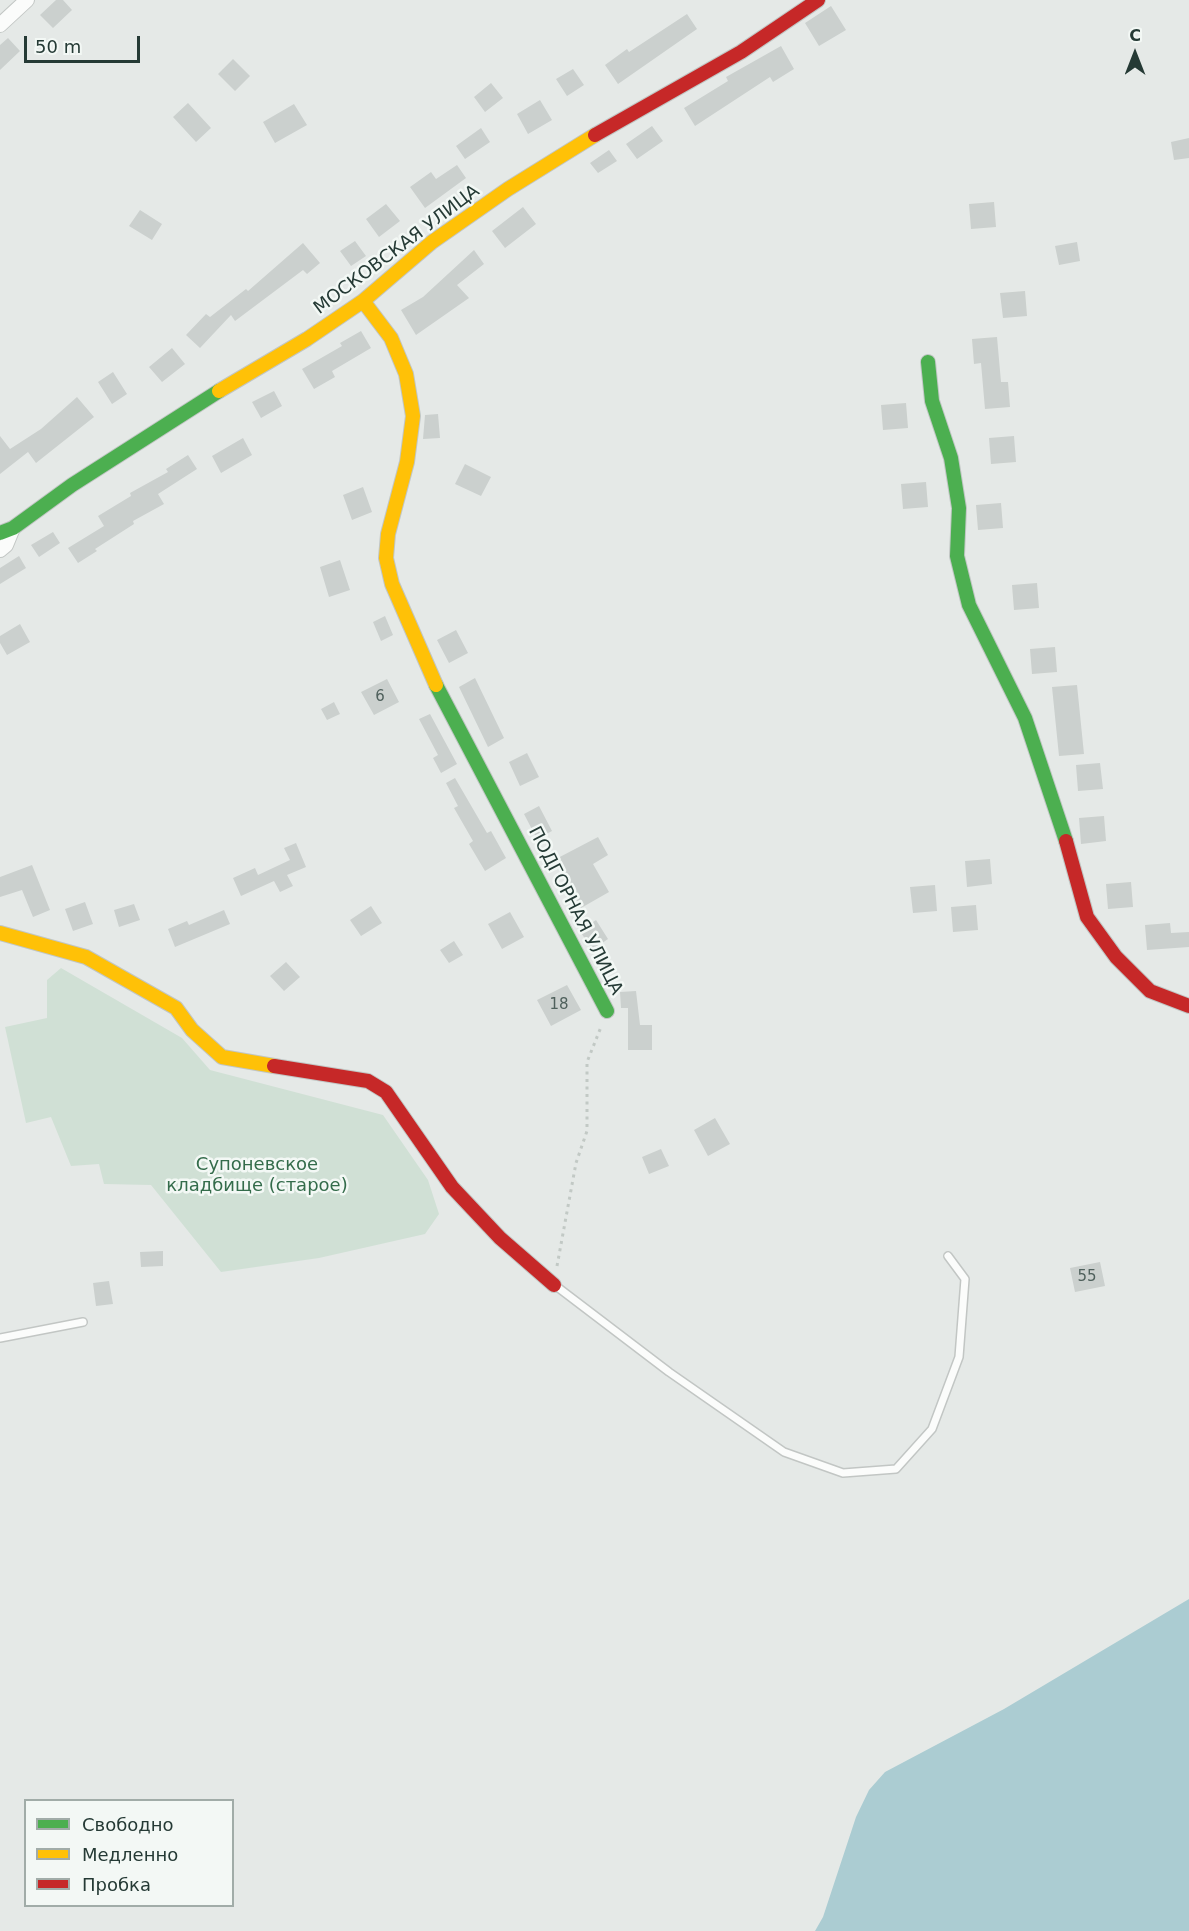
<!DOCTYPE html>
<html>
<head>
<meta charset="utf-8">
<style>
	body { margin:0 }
	#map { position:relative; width:1189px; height:1931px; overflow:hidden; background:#e5e9e7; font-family:"DejaVu Sans",sans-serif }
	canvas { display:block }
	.legend { position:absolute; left:24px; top:1799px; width:210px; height:108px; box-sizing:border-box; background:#f3f8f5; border:2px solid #a1aca8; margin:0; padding:8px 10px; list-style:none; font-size:18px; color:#253a35 }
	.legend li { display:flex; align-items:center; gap:12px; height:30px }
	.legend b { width:30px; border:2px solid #a1aca8 }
	.north { position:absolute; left:1105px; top:24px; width:60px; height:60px; -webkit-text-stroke:4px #f3f8f5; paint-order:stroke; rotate:0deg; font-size:16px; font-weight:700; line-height:24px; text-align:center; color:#253a35 }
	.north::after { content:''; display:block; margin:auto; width:21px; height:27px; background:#253a35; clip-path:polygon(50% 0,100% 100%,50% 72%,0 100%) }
	.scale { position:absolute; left:24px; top:36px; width:116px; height:27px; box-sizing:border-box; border:3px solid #253a35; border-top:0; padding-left:8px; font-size:18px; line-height:21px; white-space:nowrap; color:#253a35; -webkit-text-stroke:4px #f3f8f5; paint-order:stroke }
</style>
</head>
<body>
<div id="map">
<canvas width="1189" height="1931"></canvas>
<ul class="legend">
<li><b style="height:8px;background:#4caf50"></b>Свободно</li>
<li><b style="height:8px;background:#ffc107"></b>Медленно</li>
<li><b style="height:8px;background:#c62828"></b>Пробка</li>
</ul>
<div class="north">С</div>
<div class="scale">50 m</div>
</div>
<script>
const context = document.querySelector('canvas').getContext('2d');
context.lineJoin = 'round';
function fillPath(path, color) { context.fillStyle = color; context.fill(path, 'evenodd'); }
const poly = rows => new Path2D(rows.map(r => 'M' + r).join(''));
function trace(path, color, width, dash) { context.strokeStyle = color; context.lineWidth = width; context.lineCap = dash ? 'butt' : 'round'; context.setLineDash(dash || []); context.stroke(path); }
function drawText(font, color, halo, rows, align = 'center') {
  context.font = font + ' "DejaVu Sans",sans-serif'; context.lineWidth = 5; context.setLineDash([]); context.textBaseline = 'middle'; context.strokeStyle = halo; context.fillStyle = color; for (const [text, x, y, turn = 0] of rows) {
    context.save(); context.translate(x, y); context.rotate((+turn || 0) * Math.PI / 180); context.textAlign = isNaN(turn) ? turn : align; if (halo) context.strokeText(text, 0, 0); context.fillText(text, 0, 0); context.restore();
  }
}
const green = poly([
	[61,968,182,1038,210,1070,383,1115,428,1180,439,1214,425,1234,319,1258,221,1272,151,1185,104,1184,99,1164,71,1166,51,1117,26,1123,5,1027,47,1018,47,980]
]);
const water = poly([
	[1189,1599,1189,1931,815,1931,823,1917,856,1817,869,1790,885,1772,1004,1709]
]);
const building = poly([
	[56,0,63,0,72,10,53,28,40,15],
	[831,6,846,30,819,46,805,23],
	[687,14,697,29,618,84,605,65,627,49,629,52],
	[8,38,20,51,0,70,0,45],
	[781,46,794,69,773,82,770,77,695,126,684,108,728,81,726,77],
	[233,59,250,76,235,91,218,74],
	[573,69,584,85,567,96,556,79],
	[491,83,503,98,485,112,474,97],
	[540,100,552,120,528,134,517,114],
	[188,103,211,128,196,142,173,117],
	[294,104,307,125,275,143,263,122],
	[652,126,663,141,637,159,626,144],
	[481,128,490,142,465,159,456,146],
	[1189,138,1189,158,1174,160,1171,142],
	[609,150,617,161,598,173,590,163],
	[457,165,466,178,425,208,410,187,431,172,436,179],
	[994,202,996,227,971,229,969,204],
	[386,204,400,221,379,237,366,219],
	[523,207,536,224,505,248,492,231],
	[140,210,162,224,152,240,129,226],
	[355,241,366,256,351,266,340,251],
	[1077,242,1080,261,1059,265,1055,246],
	[303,243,320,263,307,274,303,270,235,321,231,315,200,348,186,335,206,314,210,317,246,289,248,291],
	[474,250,484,264,457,285,469,298,416,335,401,310,423,297],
	[1025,291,1027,316,1003,318,1000,293],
	[361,331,371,348,332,371,335,377,314,389,302,369,342,346,340,343],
	[997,337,1001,382,1008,382,1010,407,985,409,981,363,974,364,972,339],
	[172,348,185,364,162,382,149,367],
	[113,372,127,394,112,404,98,382],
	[274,391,282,406,261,418,252,402],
	[77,397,94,417,36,463,28,452,0,474,0,436,10,449,41,429],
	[906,403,908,428,883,430,881,405],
	[438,414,440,438,423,439,425,415],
	[1014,436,1016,462,991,464,989,438],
	[243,438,252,455,221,473,212,456],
	[188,455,197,469,158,494,164,504,133,521,134,524,95,549,97,551,78,563,68,548,104,526,98,516,131,496,130,493,168,472,166,469],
	[465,464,491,477,481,496,455,484],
	[926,482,928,507,903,509,901,484],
	[363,487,372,512,352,520,343,495],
	[1001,503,1003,528,978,530,976,505],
	[53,532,60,543,39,557,31,545],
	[19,556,26,568,0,584,0,568],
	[340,560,350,590,329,597,320,567],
	[1037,583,1039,608,1014,610,1012,585],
	[385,616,393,635,381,641,373,622],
	[20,624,30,642,7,655,0,643,0,636],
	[456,630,468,653,449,663,437,640],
	[1055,647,1057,672,1032,674,1030,649],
	[475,678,504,738,488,747,459,687],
	[387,679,399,702,374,715,361,692],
	[1077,685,1084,754,1059,756,1052,687],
	[334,702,340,714,327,720,321,709],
	[430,714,457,764,441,773,433,758,438,755,419,719],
	[527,753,539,777,520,786,509,762],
	[1100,763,1103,789,1078,791,1076,765],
	[455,778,487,833,491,831,506,858,485,871,469,844,473,841,454,808,458,806,446,783],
	[539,806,552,831,537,839,524,814],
	[1104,816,1106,841,1081,844,1079,818],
	[598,837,608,855,593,864,609,892,581,908,554,860],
	[296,843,306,867,287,875,293,886,280,892,274,881,241,896,233,878,255,868,258,875,290,860,284,848],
	[990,859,992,884,967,887,965,861],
	[32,865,50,910,33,917,22,890,0,897,0,877],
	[1131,882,1133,907,1108,909,1106,884],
	[935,885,937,911,913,913,910,887],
	[85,902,93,924,73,931,65,909],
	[134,904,140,920,119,927,114,910],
	[976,905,978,930,953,932,951,907],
	[371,906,382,923,361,936,350,920],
	[224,910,230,924,175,947,168,929,187,921,189,925],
	[510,912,524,937,502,949,488,924],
	[596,920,608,939,592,950,580,931],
	[1170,923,1171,933,1189,932,1189,947,1147,950,1145,925],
	[454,941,463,955,449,963,440,950],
	[286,962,300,977,284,991,270,976],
	[567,985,581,1010,551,1026,537,1000],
	[636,991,640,1025,652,1025,652,1050,628,1050,628,1008,621,1008,620,992],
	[715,1118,730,1144,708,1156,694,1130],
	[661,1149,669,1166,649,1174,642,1157],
	[163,1251,163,1266,141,1267,140,1252],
	[1100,1262,1105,1286,1075,1292,1070,1268],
	[109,1281,113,1304,96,1306,93,1283]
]);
const path = poly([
	[557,1266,576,1163,587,1131,587,1062,601,1027]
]);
const lane = poly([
	[556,1286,669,1372,784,1452,843,1473,896,1469,932,1429,959,1357,965,1279,948,1256],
	[0,1338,83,1322]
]);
const street = poly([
	[0,25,27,0],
	[0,550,6,545,13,528]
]);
const fast = poly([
	[928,362,932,401,951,458,959,508,957,556,969,605,1025,718,1066,841],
	[0,533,13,528,72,485,219,391],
	[436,685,607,1011]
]);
const slow = poly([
	[363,301,391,338,406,374,413,416,407,462,388,534,386,558,392,584,436,685],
	[219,391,307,339,363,301,432,242,508,189,595,135],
	[0,933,86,957,176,1008,192,1030,222,1057,274,1066]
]);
const jam = poly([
	[595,135,741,52,818,0],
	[1066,841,1087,917,1116,957,1150,991,1189,1006],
	[274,1066,368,1081,386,1092,452,1187,500,1238,554,1285]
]);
const numberNames = [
	["6",380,697],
	["18",559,1005],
	["55",1087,1277]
];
const streetNames = [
	["МОСКОВСКАЯ УЛИЦА",397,250,-37],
	["ПОДГОРНАЯ УЛИЦА",575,911,63]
];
const parkNames = [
	["Супоневское",257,1165],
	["кладбище (старое)",257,1186]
];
fillPath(green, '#d0e0d5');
fillPath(water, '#abccd2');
fillPath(building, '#cbd0ce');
trace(lane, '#c2c6c4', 10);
trace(street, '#c2c6c4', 16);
trace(fast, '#c1c6c4', 16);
trace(slow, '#c1c6c4', 16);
trace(jam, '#c1c6c4', 16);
trace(path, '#c2c9c5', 3, [3, 4.5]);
trace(lane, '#fbfcfb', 7);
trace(street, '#fbfcfb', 14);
trace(fast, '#4caf50', 14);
trace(slow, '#ffc107', 14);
trace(jam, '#c62828', 14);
drawText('15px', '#4f605c', null, numberNames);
drawText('18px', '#253a35', '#f3f8f5', streetNames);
drawText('18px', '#346c4b', '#f3f8f5', parkNames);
</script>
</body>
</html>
